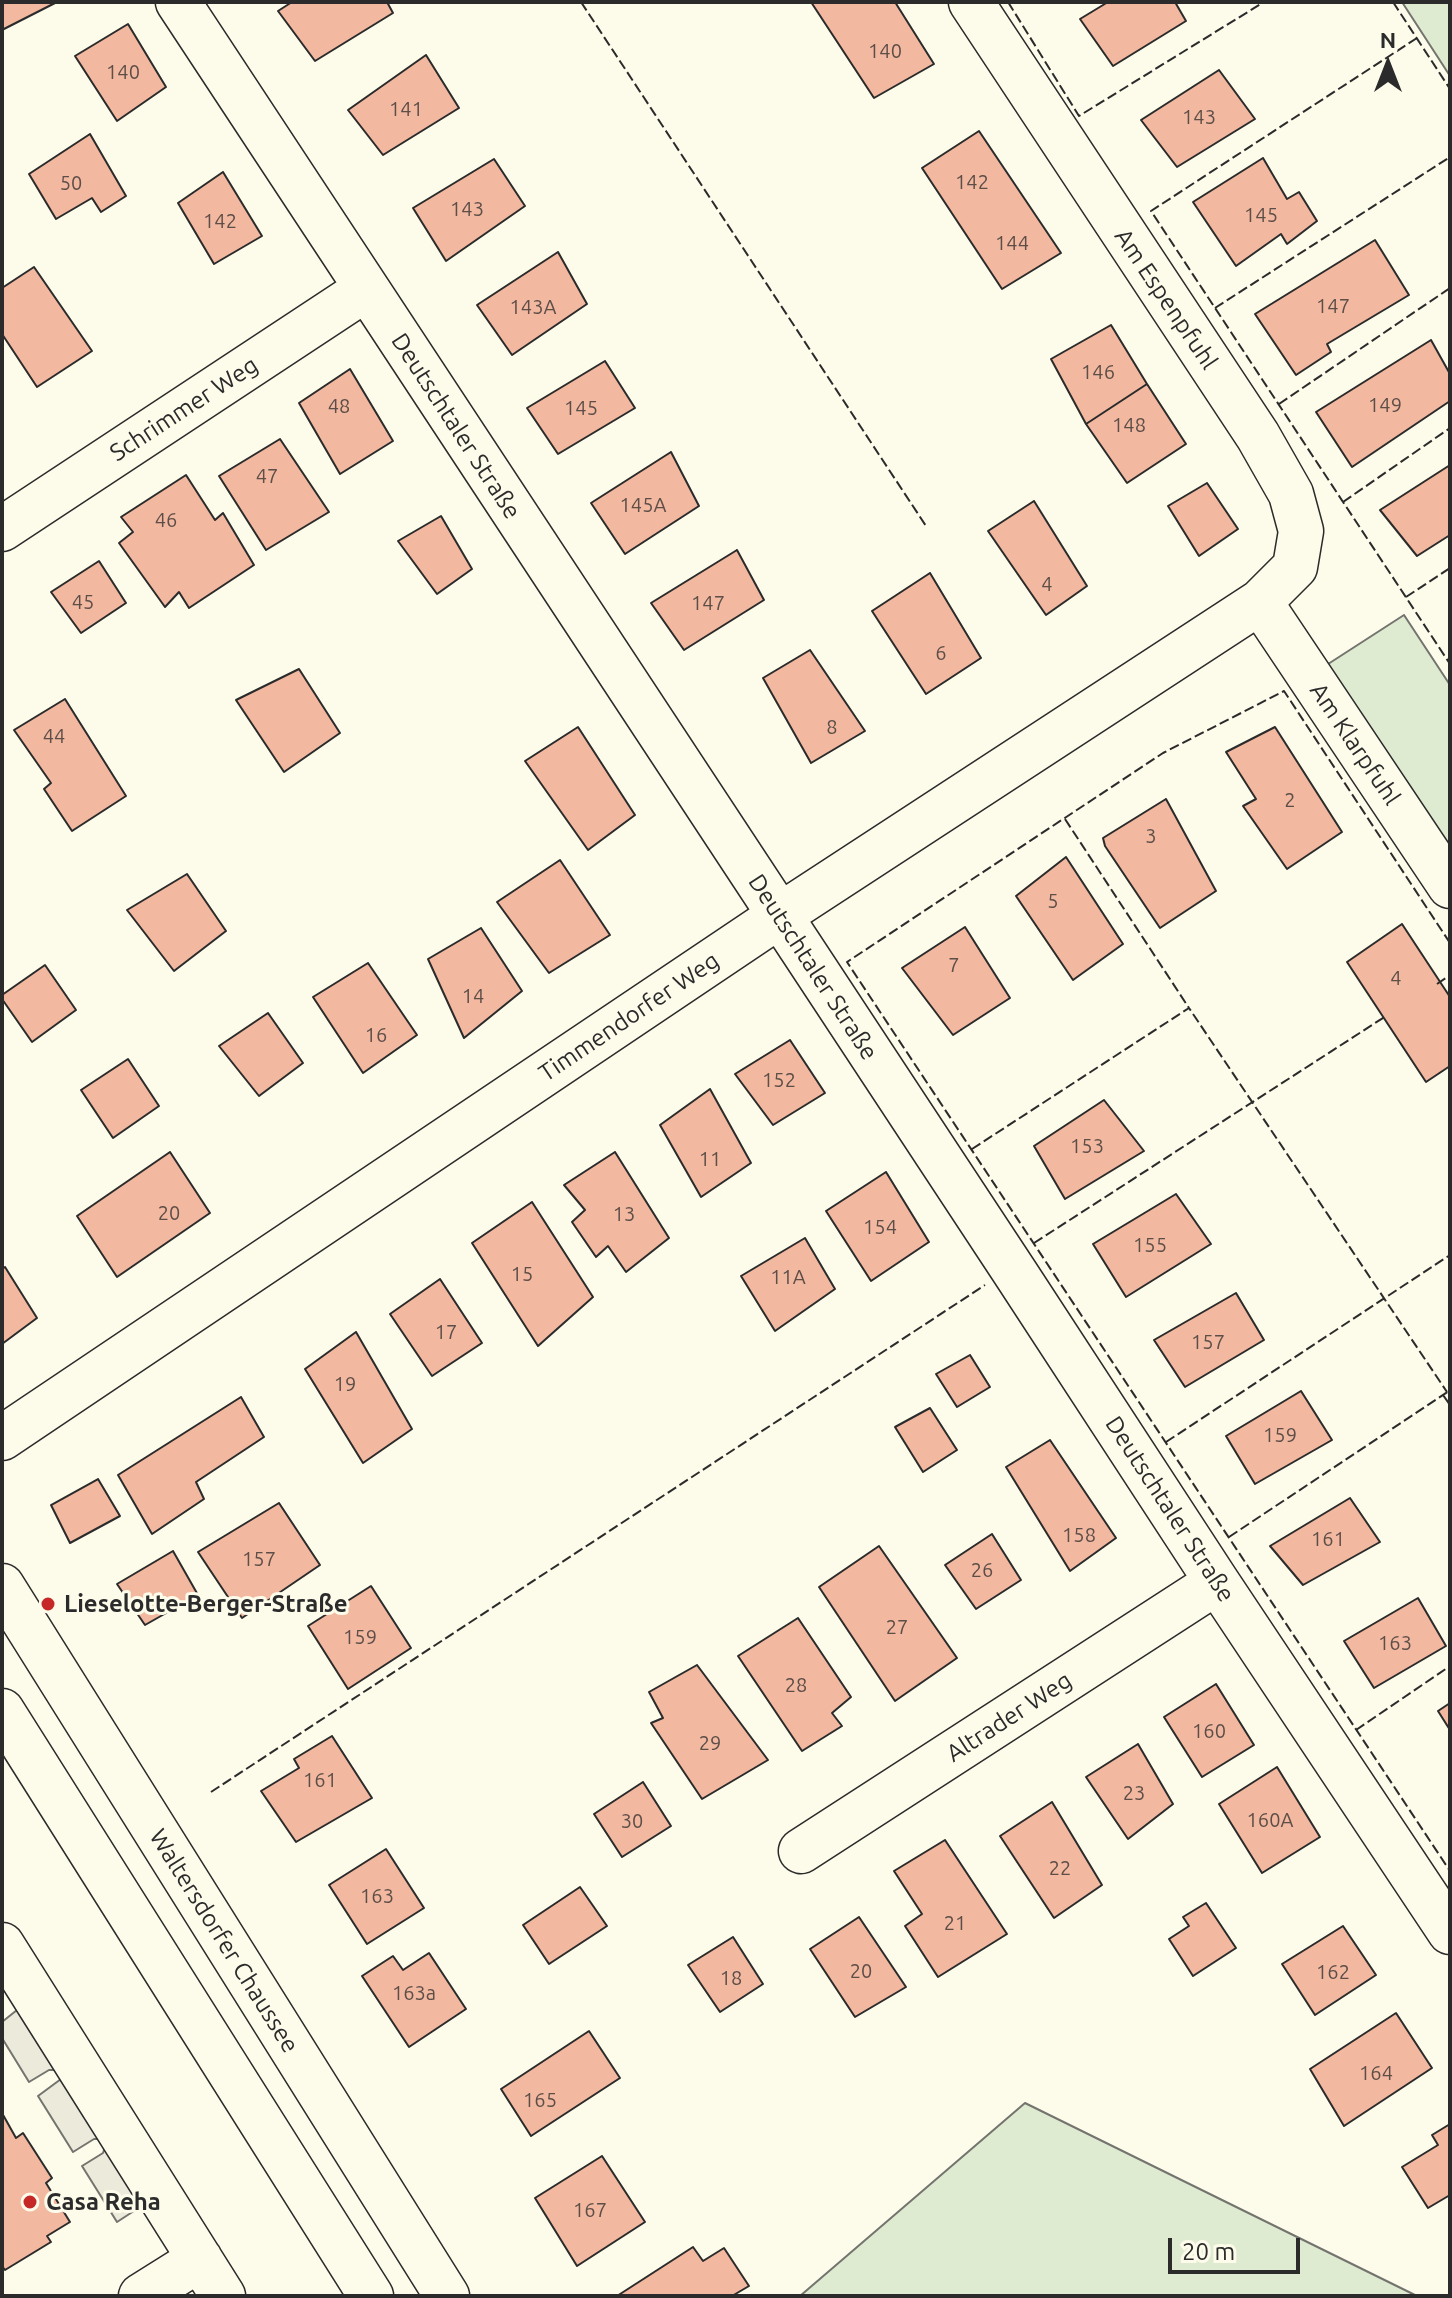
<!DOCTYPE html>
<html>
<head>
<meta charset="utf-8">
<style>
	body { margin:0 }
	#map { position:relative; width:1452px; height:2298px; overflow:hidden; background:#fdfbea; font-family:Ubuntu,sans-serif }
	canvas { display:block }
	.frame { position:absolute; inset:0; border:4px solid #2b2b2b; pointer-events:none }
	.north { position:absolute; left:1348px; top:24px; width:80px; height:80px; -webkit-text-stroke:6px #fdfbea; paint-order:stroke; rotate:0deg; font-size:22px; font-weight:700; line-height:32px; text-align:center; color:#2b2b2b }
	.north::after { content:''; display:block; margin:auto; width:28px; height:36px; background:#2b2b2b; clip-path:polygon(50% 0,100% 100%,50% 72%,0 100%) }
	.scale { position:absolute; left:1168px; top:2238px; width:132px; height:36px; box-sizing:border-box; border:4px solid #2b2b2b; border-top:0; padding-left:10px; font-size:24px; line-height:28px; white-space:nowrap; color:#2b2b2b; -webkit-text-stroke:6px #fdfbea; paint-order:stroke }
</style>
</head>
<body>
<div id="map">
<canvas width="1452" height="2298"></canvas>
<div class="frame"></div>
<div class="north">N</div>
<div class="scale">20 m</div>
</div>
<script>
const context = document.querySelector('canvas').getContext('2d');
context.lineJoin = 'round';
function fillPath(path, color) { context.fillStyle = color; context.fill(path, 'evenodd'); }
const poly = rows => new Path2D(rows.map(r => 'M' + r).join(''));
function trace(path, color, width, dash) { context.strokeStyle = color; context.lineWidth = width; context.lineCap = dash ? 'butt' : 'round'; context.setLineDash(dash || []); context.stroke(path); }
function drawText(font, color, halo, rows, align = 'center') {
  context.font = font + ' Ubuntu,sans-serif'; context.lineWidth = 6; context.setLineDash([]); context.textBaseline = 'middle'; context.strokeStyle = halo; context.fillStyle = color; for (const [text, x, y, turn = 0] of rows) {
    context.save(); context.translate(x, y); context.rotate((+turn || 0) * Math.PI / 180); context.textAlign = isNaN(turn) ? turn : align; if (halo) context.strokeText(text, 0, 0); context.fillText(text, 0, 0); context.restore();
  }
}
const green = poly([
	[1402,2,1450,2,1450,76,1402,2],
	[1404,615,1450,685,1450,855,1325,666,1404,615],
	[1025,2103,1417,2296,800,2296,1025,2103]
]);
const parking = poly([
	[17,2010,57,2070,49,2070,29,2082,2,2038,2,2022,17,2010],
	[61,2079,101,2139,94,2139,73,2152,38,2096,61,2079],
	[105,2147,144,2209,137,2209,117,2222,82,2166,103,2153,105,2147]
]);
const building = poly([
	[2,2,57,2,2,30,2,2],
	[292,2,387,2,393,13,315,61,278,11,292,2],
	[811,2,895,2,934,64,874,98,811,2],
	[1108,2,1175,2,1186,21,1113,66,1080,19,1108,2],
	[128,24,166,87,117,121,75,56,128,24],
	[426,55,459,108,383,155,348,110,426,55],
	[1219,70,1255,119,1177,167,1141,120,1219,70],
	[979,131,1061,253,1002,289,922,168,979,131],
	[90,134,126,196,101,212,92,198,56,219,29,174,90,134],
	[1263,158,1287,199,1299,192,1317,221,1287,244,1281,234,1236,266,1193,202,1263,158],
	[494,159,525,206,446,261,413,208,494,159],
	[223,172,262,236,214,264,178,203,223,172],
	[1375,240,1409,295,1327,344,1331,352,1296,375,1255,314,1375,240],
	[558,252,587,304,512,355,477,305,558,252],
	[34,267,92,351,37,387,2,334,2,288,34,267],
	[1111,325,1147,384,1086,424,1051,359,1111,325],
	[1431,340,1450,374,1450,401,1352,467,1316,412,1431,340],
	[605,361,635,408,558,454,527,408,605,361],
	[350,369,393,441,340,474,299,403,350,369],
	[1147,384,1186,444,1127,483,1086,424,1147,384],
	[280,439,329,512,266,550,219,476,280,439],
	[671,452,699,506,625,554,591,503,671,452],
	[1450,465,1450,535,1417,556,1380,510,1450,465],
	[186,475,215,520,223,513,254,565,189,608,179,592,165,607,119,543,133,532,121,517,186,475],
	[1207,483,1238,529,1199,556,1168,506,1207,483],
	[1034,501,1087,586,1046,615,988,531,1034,501],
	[441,516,472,569,437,594,398,541,441,516],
	[737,550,764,600,684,650,651,603,737,550],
	[99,561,126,603,81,633,51,592,99,561],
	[930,573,981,658,926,694,872,611,930,573],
	[810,650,865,731,811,763,763,678,810,650],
	[299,669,340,733,284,772,236,700,299,669],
	[65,699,126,796,72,831,44,789,51,783,14,730,65,699],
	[578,727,635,815,588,850,525,761,578,727],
	[1275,727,1342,832,1287,869,1243,806,1256,799,1226,752,1275,727],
	[1166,799,1216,891,1160,928,1105,846,1103,838,1166,799],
	[1066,857,1123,944,1073,980,1016,896,1066,857],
	[560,860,610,935,549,973,497,902,560,860],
	[187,874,226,931,174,971,127,910,187,874],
	[1402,924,1450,997,1450,1066,1426,1082,1347,962,1402,924],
	[965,927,1010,998,953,1035,902,968,965,927],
	[481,928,522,991,464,1038,428,959,481,928],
	[368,963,417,1035,363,1073,313,997,368,963],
	[45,965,76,1010,32,1042,2,999,2,995,45,965],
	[268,1013,303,1063,259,1096,219,1046,268,1013],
	[790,1040,825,1093,773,1125,735,1074,790,1040],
	[128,1059,159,1106,113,1138,81,1090,128,1059],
	[710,1089,751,1163,701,1197,660,1125,710,1089],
	[1104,1100,1144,1151,1065,1199,1034,1146,1104,1100],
	[170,1152,210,1213,117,1277,77,1216,170,1152],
	[615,1152,669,1238,626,1272,608,1246,596,1257,572,1222,585,1210,564,1185,615,1152],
	[886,1172,929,1242,871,1281,826,1211,886,1172],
	[1176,1194,1211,1244,1126,1297,1093,1244,1176,1194],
	[532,1202,593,1297,538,1346,472,1243,532,1202],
	[805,1238,835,1289,775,1331,741,1276,805,1238],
	[5,1267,37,1318,2,1344,2,1269,5,1267],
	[440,1279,482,1343,432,1376,390,1314,440,1279],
	[1236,1293,1264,1340,1185,1387,1154,1340,1236,1293],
	[356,1332,412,1429,363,1463,305,1369,356,1332],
	[970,1355,990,1387,957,1407,936,1374,970,1355],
	[1301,1391,1332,1440,1255,1484,1226,1436,1301,1391],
	[241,1397,264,1437,196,1482,204,1499,152,1534,118,1475,241,1397],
	[930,1408,957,1450,923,1472,895,1427,930,1408],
	[1050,1440,1116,1538,1070,1571,1006,1467,1050,1440],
	[98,1479,120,1516,70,1543,51,1505,98,1479],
	[1350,1498,1380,1542,1303,1585,1270,1546,1350,1498],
	[279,1503,320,1565,242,1618,198,1552,279,1503],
	[992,1534,1021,1580,976,1609,945,1565,992,1534],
	[879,1546,957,1658,895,1701,819,1587,879,1546],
	[173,1551,198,1595,145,1625,117,1584,173,1551],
	[371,1586,411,1648,348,1689,308,1626,371,1586],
	[1418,1598,1446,1646,1374,1688,1344,1641,1418,1598],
	[798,1618,851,1697,832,1713,842,1726,802,1751,738,1656,798,1618],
	[697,1665,768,1760,702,1799,651,1723,663,1718,649,1692,697,1665],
	[1216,1684,1254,1745,1202,1777,1164,1717,1216,1684],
	[1450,1703,1450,1730,1438,1711,1450,1703],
	[332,1736,372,1798,296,1842,261,1791,299,1768,294,1759,332,1736],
	[1138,1744,1173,1804,1128,1839,1086,1777,1138,1744],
	[1277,1767,1320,1837,1262,1873,1219,1804,1277,1767],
	[643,1782,671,1826,622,1857,594,1814,643,1782],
	[1052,1802,1102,1885,1054,1918,1000,1836,1052,1802],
	[945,1840,1007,1934,938,1977,905,1926,922,1914,894,1871,945,1840],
	[386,1849,424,1908,367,1944,329,1885,386,1849],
	[580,1887,607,1926,549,1964,523,1925,580,1887],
	[1206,1903,1236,1948,1193,1976,1169,1939,1189,1926,1183,1917,1206,1903],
	[859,1917,906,1987,855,2017,810,1949,859,1917],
	[1343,1926,1376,1975,1315,2015,1282,1964,1343,1926],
	[733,1937,763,1984,720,2012,688,1965,733,1937],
	[429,1953,466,2009,409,2047,362,1976,393,1956,403,1970,429,1953],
	[1396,2013,1432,2068,1344,2126,1310,2069,1396,2013],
	[589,2031,620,2078,531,2136,501,2089,589,2031],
	[2,2113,16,2138,23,2133,52,2178,46,2183,70,2222,47,2236,51,2242,5,2270,2,2266,2,2113],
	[1450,2124,1450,2195,1428,2208,1402,2167,1438,2145,1432,2135,1450,2124],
	[602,2156,645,2222,577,2266,535,2198,602,2156],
	[693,2247,703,2261,724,2248,749,2286,732,2296,617,2296,693,2247]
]);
const minor = poly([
	[178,2,1016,1274,1217,1582,1450,1932],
	[2,529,366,289],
	[1260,602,1450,886],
	[2,1438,779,916,1260,602,1295,567,1301,531,1291,494,1258,436,971,2],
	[801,1851,1217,1582],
	[2,1945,223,2296],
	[141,2296,200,2259]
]);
const major = poly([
	[2,1586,447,2296],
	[2,1711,371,2296]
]);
const fence = poly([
	[581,2,926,526],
	[1008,2,1079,116,1264,2],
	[1393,2,1450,89],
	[1417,38,1151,211,1450,664],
	[1215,308,1450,157],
	[1279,404,1450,288],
	[1343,502,1450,428],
	[1406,597,1450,568],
	[1065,819,1189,1008],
	[1450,943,1284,691,1163,753,847,962,1450,1871],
	[1437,984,1450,975],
	[972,1149,1189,1008,1447,1392],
	[1034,1243,1386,1016],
	[1443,1395,1450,1405],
	[1166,1442,1450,1255],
	[1229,1537,1449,1391],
	[1356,1730,1450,1666],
	[211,1792,985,1285]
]);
const markers = [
	[48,1604,8,"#c62828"],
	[30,2202,8,"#c62828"]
];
const numberNames = [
	["140",885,51],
	["140",123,72],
	["141",406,109],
	["143",1199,117],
	["142",972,182],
	["50",71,183],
	["143",467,209],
	["145",1261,215],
	["142",220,221],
	["144",1012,243],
	["147",1333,306],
	["143A",533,307],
	["146",1098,372],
	["149",1385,405],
	["48",339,406],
	["145",581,408],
	["148",1129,425],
	["47",267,476],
	["145A",643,505],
	["46",166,520],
	["4",1047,584],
	["45",83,602],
	["147",708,603],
	["6",941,653],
	["8",832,727],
	["44",54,736],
	["2",1290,800],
	["3",1151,836],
	["5",1053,901],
	["7",954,965],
	["4",1396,978],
	["14",473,996],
	["16",376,1035],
	["152",779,1080],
	["153",1087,1146],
	["11",710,1159],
	["20",169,1213],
	["13",624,1214],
	["154",880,1227],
	["155",1150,1245],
	["15",522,1274],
	["11A",788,1277],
	["17",446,1332],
	["157",1208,1342],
	["19",345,1384],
	["159",1280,1435],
	["158",1079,1535],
	["161",1328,1539],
	["157",259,1559],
	["26",982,1570],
	["27",897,1627],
	["159",360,1637],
	["163",1395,1643],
	["28",796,1685],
	["160",1209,1731],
	["29",710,1743],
	["161",320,1780],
	["23",1134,1793],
	["160A",1270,1820],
	["30",632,1821],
	["22",1060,1868],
	["163",377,1896],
	["21",955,1923],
	["20",861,1971],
	["162",1333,1972],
	["18",731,1978],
	["163a",414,1993],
	["164",1376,2073],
	["165",540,2100],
	["167",590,2210]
];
const streetNames = [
	["Am Espenpfuhl",1166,299,56],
	["Schrimmer Weg",184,409,-33],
	["Deutschtaler Straße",456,426,57],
	["Am Klarpfuhl",1355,744,56],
	["Deutschtaler Straße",813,967,57],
	["Timmendorfer Weg",629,1017,-34],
	["Deutschtaler Straße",1170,1509,57],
	["Altrader Weg",1009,1717,-33],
	["Waltersdorfer Chaussee",224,1941,58]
];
const poiNames = [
	["Lieselotte-Berger-Straße",64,1604],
	["Casa Reha",46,2202]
];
fillPath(green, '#deebd1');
trace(green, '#74746e', 2);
fillPath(parking, '#eceadb');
trace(parking, '#74746e', 2);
fillPath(building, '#f2b8a0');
trace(building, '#2b2b2b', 2);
trace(minor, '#2b2b2b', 47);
trace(major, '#2b2b2b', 47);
trace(minor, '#fdfbea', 44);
trace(major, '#fdfbea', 44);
trace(fence, '#2b2b2b', 2, [10, 4]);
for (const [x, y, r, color] of markers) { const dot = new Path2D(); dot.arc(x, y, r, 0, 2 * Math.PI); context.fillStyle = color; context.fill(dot); trace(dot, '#fdfbea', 3); }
drawText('20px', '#5d4e48', null, numberNames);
drawText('24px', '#2b2b2b', '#fdfbea', streetNames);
drawText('bold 24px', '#2b2b2b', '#fdfbea', poiNames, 'left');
</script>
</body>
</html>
